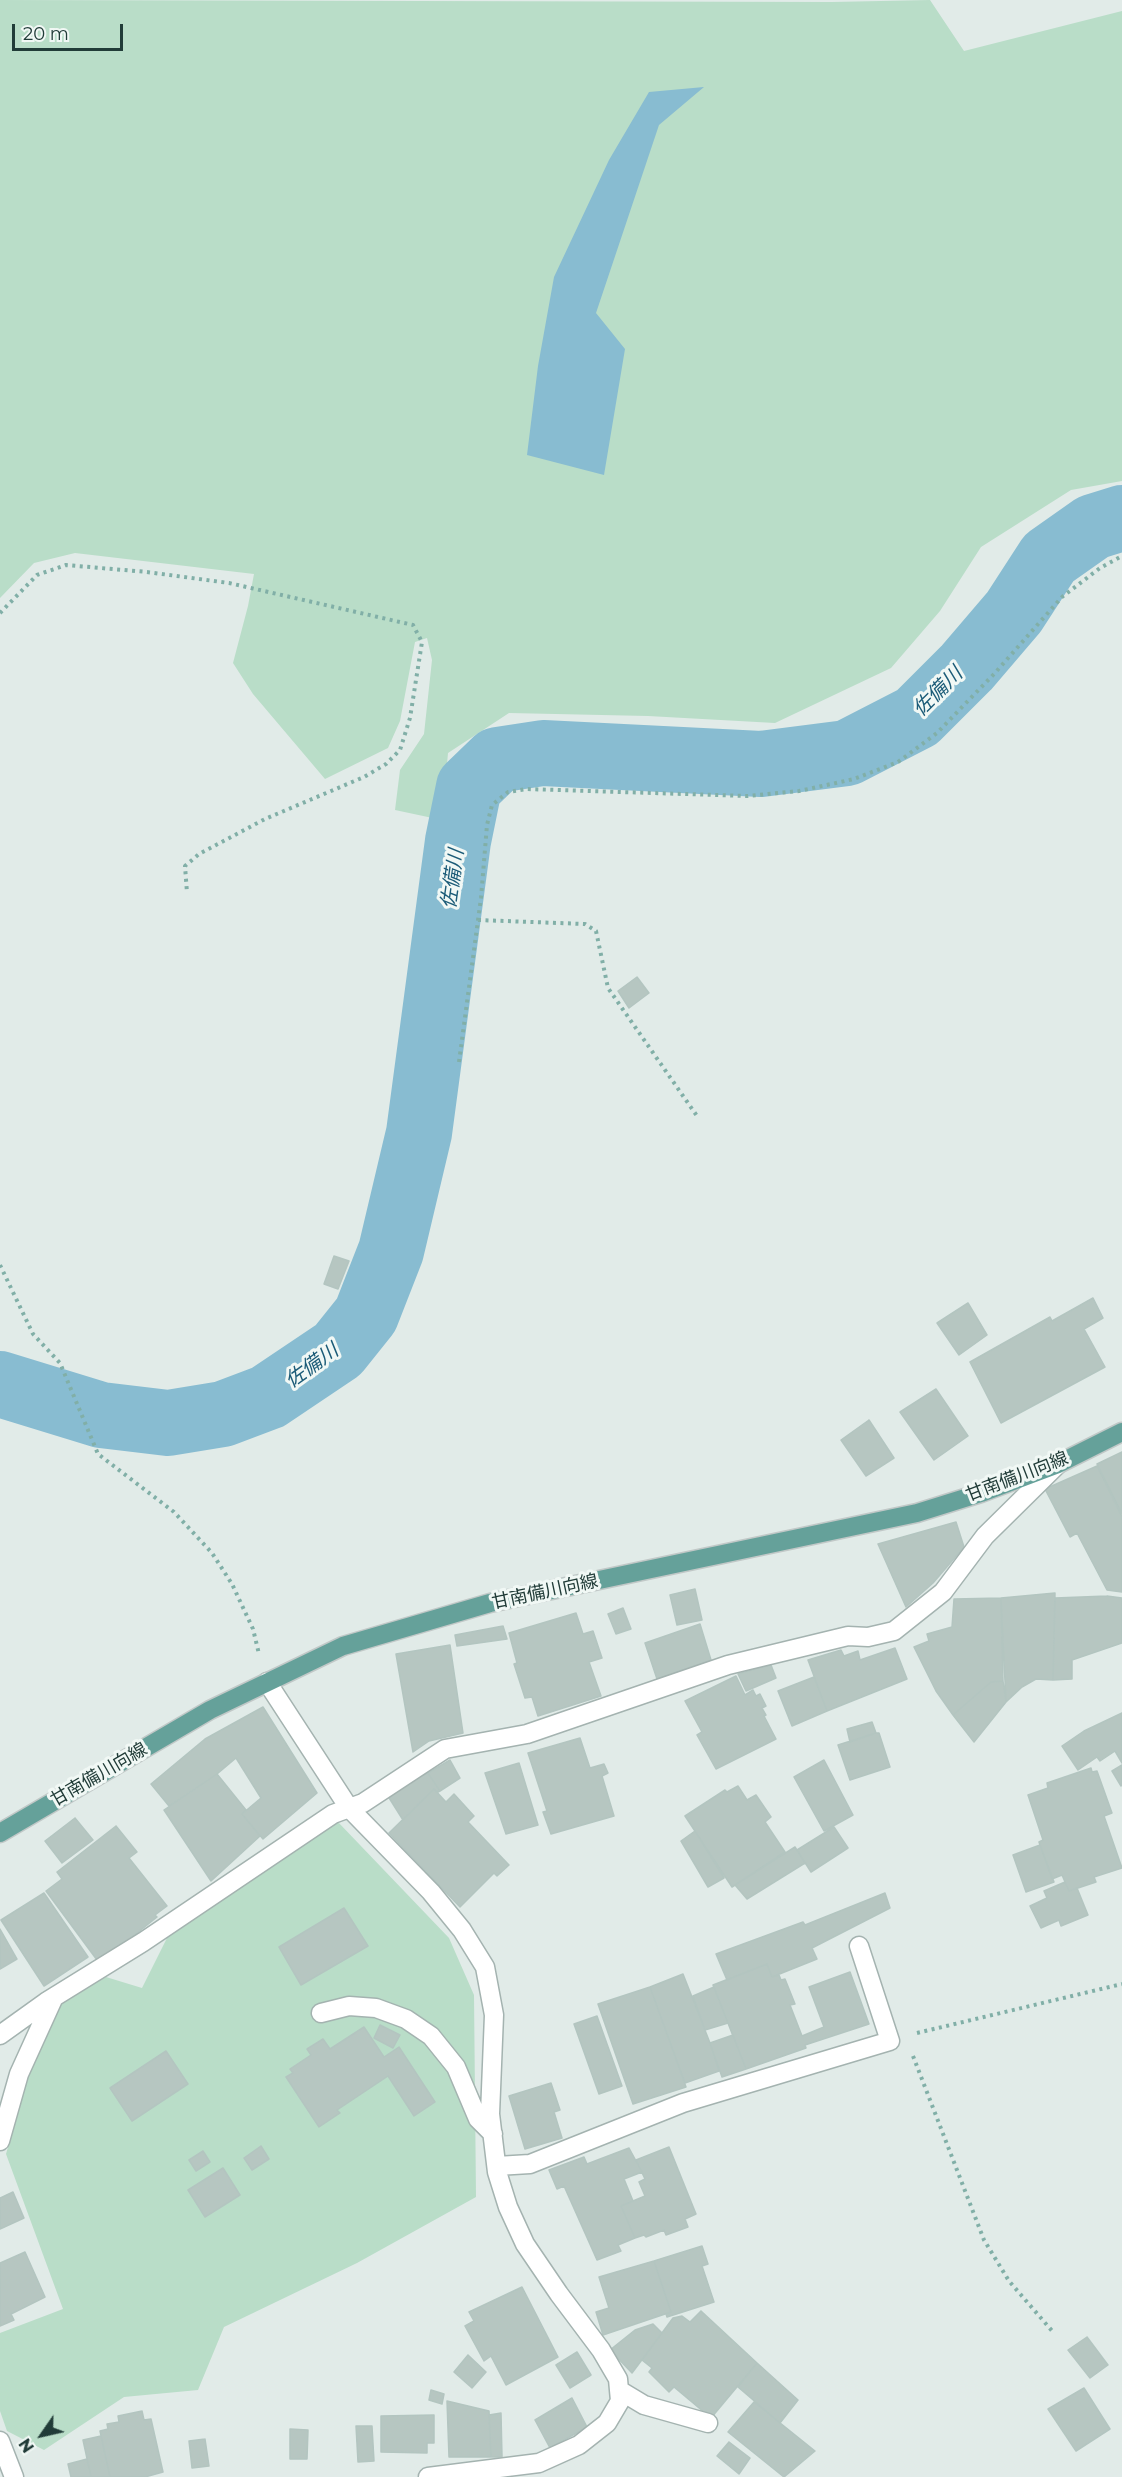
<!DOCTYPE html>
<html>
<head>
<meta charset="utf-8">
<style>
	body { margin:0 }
	#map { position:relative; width:1122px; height:2477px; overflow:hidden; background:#e1ebe8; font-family:Montserrat,sans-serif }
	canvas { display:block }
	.north { position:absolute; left:12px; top:2405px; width:60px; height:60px; -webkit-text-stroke:4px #f1f8f5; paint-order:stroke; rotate:236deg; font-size:16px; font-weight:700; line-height:24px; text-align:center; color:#213c38 }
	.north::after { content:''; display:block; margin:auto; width:21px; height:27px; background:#213c38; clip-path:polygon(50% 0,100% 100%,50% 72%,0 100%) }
	.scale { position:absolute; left:12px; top:24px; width:111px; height:27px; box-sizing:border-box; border:3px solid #213c38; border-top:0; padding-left:8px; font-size:18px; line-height:21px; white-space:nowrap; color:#213c38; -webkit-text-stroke:4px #f1f8f5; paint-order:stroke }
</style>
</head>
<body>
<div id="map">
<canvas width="1122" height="2477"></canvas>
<div class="north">N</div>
<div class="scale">20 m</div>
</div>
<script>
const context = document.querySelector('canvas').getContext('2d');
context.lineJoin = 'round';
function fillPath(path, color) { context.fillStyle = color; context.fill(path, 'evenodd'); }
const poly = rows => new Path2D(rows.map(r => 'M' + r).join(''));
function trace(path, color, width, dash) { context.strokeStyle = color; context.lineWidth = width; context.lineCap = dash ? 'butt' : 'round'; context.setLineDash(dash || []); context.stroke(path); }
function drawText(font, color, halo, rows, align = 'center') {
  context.font = font + ' Montserrat,"Noto Sans JP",sans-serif'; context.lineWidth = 6; context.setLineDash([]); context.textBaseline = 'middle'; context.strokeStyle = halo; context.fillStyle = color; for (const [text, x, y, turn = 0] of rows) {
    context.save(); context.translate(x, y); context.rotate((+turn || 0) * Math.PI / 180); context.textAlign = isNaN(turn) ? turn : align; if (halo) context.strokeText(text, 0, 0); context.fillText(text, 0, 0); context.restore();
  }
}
const green = poly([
	[0,0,832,2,930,0,964,51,1122,11,1122,481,1071,490,981,547,940,611,891,668,775,723,648,716,509,713,448,753,442,820,395,810,400,770,424,734,432,660,427,638,415,642,400,721,388,748,325,779,253,694,233,663,248,606,254,574,75,553,34,563,0,598],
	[338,1822,449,1938,474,1995,476,2197,357,2263,224,2327,198,2390,124,2397,44,2450,7,2431,0,2411,0,2333,63,2309,6,2154,29,2074,64,1997,106,1977,142,1988,168,1936]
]);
const water = poly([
	[704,87,659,125,596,313,625,349,604,475,527,455,538,366,554,277,609,160,649,92]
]);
const river = poly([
	[0,1384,101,1415,168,1423,223,1414,268,1397,338,1350,366,1315,391,1251,419,1133,458,841,469,787,497,760,543,753,761,764,847,753,917,717,967,667,1014,612,1049,558,1093,527,1122,518]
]);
const building = poly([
	[637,977,649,993,629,1008,618,991,637,977],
	[334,1256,349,1261,338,1289,324,1284,334,1256],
	[1093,1298,1103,1318,1084,1329,1105,1367,1001,1423,970,1362,1050,1317,1052,1321,1093,1298],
	[968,1303,987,1335,959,1355,937,1323,968,1303],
	[936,1389,968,1436,934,1460,900,1412,936,1389],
	[869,1420,894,1458,866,1476,841,1440,869,1420],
	[1122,1452,1122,1514,1097,1464,1122,1452],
	[1097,1466,1122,1517,1122,1592,1107,1590,1077,1533,1070,1537,1045,1489,1097,1466],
	[956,1522,964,1547,933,1583,906,1607,878,1544,956,1522],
	[695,1589,702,1620,677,1625,670,1595,695,1589],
	[1055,1593,1053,1680,1036,1679,1022,1687,1006,1702,1001,1598,1055,1593],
	[1107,1596,1122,1598,1122,1643,1072,1660,1072,1679,1053,1680,1055,1598,1107,1596],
	[1001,1598,1003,1681,991,1682,953,1715,936,1691,914,1647,929,1641,927,1634,952,1627,954,1599,1001,1598],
	[623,1608,631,1629,616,1634,608,1614,623,1608],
	[576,1613,583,1634,593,1631,602,1658,589,1662,601,1696,538,1716,532,1697,525,1698,514,1664,517,1663,509,1633,576,1613],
	[700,1624,711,1660,657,1679,645,1643,700,1624],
	[503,1626,507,1639,457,1646,455,1635,503,1626],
	[450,1645,463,1733,429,1741,413,1752,396,1654,450,1645],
	[895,1648,907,1679,827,1711,808,1660,841,1650,844,1656,858,1651,860,1660,895,1648],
	[771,1665,776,1678,746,1691,738,1674,771,1665],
	[736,1676,745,1695,753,1690,756,1696,760,1694,766,1706,762,1708,766,1715,764,1716,776,1739,716,1769,697,1735,702,1732,685,1701,736,1676],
	[814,1677,827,1711,792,1726,778,1691,814,1677],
	[1003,1681,1006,1702,974,1742,953,1715,991,1682,1003,1681],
	[263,1707,317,1793,263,1839,242,1814,261,1798,236,1758,217,1774,169,1806,151,1784,205,1739,263,1707],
	[1122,1713,1122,1763,1115,1751,1100,1761,1097,1757,1078,1770,1062,1746,1084,1731,1122,1713],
	[872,1722,876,1733,850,1742,847,1729,872,1722],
	[876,1733,879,1733,890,1767,850,1780,838,1745,876,1733],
	[580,1738,590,1768,604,1764,608,1773,602,1776,614,1816,551,1834,543,1812,547,1811,528,1753,580,1738],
	[450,1760,460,1778,440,1791,428,1773,450,1760],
	[824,1760,853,1815,824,1831,794,1777,824,1760],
	[519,1763,538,1825,506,1834,485,1773,519,1763],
	[1122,1765,1122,1785,1121,1786,1112,1771,1122,1765],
	[1091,1768,1092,1772,1097,1771,1112,1813,1104,1816,1122,1868,1094,1877,1096,1882,1069,1891,1062,1875,1052,1879,1040,1845,1039,1842,1043,1840,1028,1795,1048,1788,1047,1783,1091,1768],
	[419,1772,421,1776,428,1773,440,1791,438,1792,434,1789,403,1820,386,1793,419,1772],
	[217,1774,246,1810,242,1814,260,1836,211,1881,164,1810,217,1774],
	[738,1786,747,1800,756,1795,771,1817,765,1822,785,1852,732,1887,685,1816,725,1790,727,1792,738,1786],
	[434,1789,446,1802,454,1794,474,1816,468,1822,509,1865,497,1876,494,1873,460,1907,389,1833,434,1789],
	[75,1818,93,1840,62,1863,45,1841,75,1818],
	[116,1826,137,1852,129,1858,167,1906,155,1915,157,1917,121,1946,97,1960,46,1891,62,1879,57,1872,116,1826],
	[834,1827,848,1848,811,1872,797,1850,834,1827],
	[695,1831,724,1878,708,1887,681,1841,695,1831],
	[1040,1845,1054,1882,1026,1892,1013,1855,1040,1845],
	[795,1847,805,1863,747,1899,735,1885,795,1847],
	[1065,1882,1069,1891,1077,1888,1088,1915,1061,1926,1059,1920,1041,1928,1030,1906,1047,1898,1044,1891,1065,1882],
	[44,1893,88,1957,44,1986,1,1920,44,1893],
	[885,1893,890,1908,812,1948,817,1959,772,1977,767,1964,727,1980,716,1954,803,1922,805,1925,885,1893],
	[344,1908,368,1946,301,1985,279,1947,344,1908],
	[0,1929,17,1959,0,1969,0,1929],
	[767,1964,772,1977,779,1975,781,1980,785,1979,795,2004,790,2005,802,2036,824,2027,809,1987,850,1972,869,2024,805,2045,806,2048,746,2069,713,1985,767,1964],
	[683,1974,710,2043,719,2071,685,2083,650,1987,683,1974],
	[650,1987,686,2087,633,2104,598,2004,650,1987],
	[714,1987,728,2023,705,2030,693,1996,714,1987],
	[597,2016,622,2086,599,2094,574,2024,597,2016],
	[380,2025,400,2035,393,2048,374,2038,380,2025],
	[364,2027,384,2057,399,2047,435,2102,414,2116,388,2076,337,2110,340,2113,319,2127,286,2077,293,2073,290,2069,311,2055,307,2049,323,2039,330,2049,364,2027],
	[733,2035,746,2069,722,2077,710,2043,733,2035],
	[166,2051,188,2084,132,2121,110,2088,166,2051],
	[551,2083,560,2110,554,2112,562,2138,525,2149,509,2096,551,2083],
	[261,2146,269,2159,252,2170,244,2158,261,2146],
	[669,2147,696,2214,685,2219,688,2227,666,2235,664,2230,646,2237,644,2235,635,2238,621,2206,645,2196,639,2182,645,2179,636,2160,669,2147],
	[629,2148,642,2172,624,2179,633,2201,621,2206,635,2238,618,2245,621,2251,597,2260,564,2186,557,2189,549,2170,584,2157,587,2164,629,2148],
	[203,2151,210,2162,196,2171,189,2160,203,2151],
	[223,2168,240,2195,205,2217,188,2190,223,2168],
	[13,2192,24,2218,0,2229,0,2198,13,2192],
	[702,2246,708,2264,702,2266,714,2302,667,2317,666,2314,671,2312,654,2261,702,2246],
	[25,2252,45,2297,11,2314,14,2320,0,2326,0,2263,25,2252],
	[654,2261,671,2312,603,2335,596,2312,609,2308,599,2277,654,2261],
	[522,2287,558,2357,506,2385,491,2356,484,2361,465,2326,474,2321,469,2312,522,2287],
	[701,2311,757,2363,711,2418,674,2387,669,2392,649,2372,652,2368,642,2360,673,2318,682,2316,690,2322,701,2311],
	[653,2324,662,2333,632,2373,610,2350,635,2330,653,2324],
	[1087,2337,1108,2365,1090,2378,1068,2350,1087,2337],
	[577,2352,591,2375,570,2388,556,2365,577,2352],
	[468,2355,486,2372,472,2388,454,2372,468,2355],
	[757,2363,798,2400,780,2423,738,2387,757,2363],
	[1084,2388,1110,2429,1076,2451,1048,2409,1084,2388],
	[431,2390,444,2394,442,2404,429,2400,431,2390],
	[572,2398,587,2427,550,2448,535,2420,572,2398],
	[447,2401,489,2411,491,2457,449,2457,447,2401],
	[754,2402,815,2451,784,2477,728,2432,754,2402],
	[142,2411,144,2420,151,2419,163,2472,145,2477,110,2477,100,2431,108,2429,107,2424,119,2422,118,2416,142,2411],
	[501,2413,502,2457,491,2457,489,2415,501,2413],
	[434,2415,434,2443,427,2443,427,2453,381,2452,381,2416,434,2415],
	[356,2426,372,2426,374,2461,358,2462,356,2426],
	[290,2429,308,2430,307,2459,290,2459,290,2429],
	[101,2436,110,2477,91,2477,83,2440,101,2436],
	[205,2439,209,2466,192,2468,189,2441,205,2439],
	[729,2442,750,2458,739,2474,717,2456,729,2442],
	[87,2459,91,2477,71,2477,68,2464,87,2459]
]);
const path = poly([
	[0,613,37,575,66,565,147,572,229,583,413,625,422,642,410,718,400,750,386,764,364,777,265,819,199,854,185,866,187,893],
	[478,920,585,924,596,931,608,988,697,1116],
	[459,1062,481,898,487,825,492,805,508,792,526,789,748,796,799,791,854,779,898,762,937,733,994,674,1062,597,1100,568,1122,556],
	[0,1265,33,1334,60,1363,98,1454,174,1512,212,1553,232,1584,253,1629,259,1654],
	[917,2033,1122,1984],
	[913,2056,984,2240,1009,2281,1053,2332]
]);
const minor = poly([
	[267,1682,349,1808,431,1892,462,1930,485,1967,494,2015,490,2114,497,2172,508,2207,525,2244,559,2294,601,2350,618,2379,620,2401,607,2423,579,2445,539,2463,428,2477],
	[321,2013,349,2006,376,2008,406,2019,431,2036,456,2067,478,2119,493,2134],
	[0,2035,46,2002,143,1942,333,1814,363,1803,445,1749,527,1734,728,1665,848,1636,868,1637,894,1631,943,1592,985,1536,1058,1464],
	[0,2141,19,2074,54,1997],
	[497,2166,530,2164,683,2103,890,2041,859,1946],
	[619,2390,644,2405,708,2423],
	[0,2441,14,2477]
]);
const major = poly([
	[0,1833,210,1710,343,1646,490,1603,917,1513,981,1493,1058,1464,1122,1432]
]);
const streetNames = [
	["甘南備川向線",1017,1477,-21],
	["甘南備川向線",545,1592,-12],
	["甘南備川向線",99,1775,-30]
];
const waterNames = [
	["佐備川",938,692,-45],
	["佐備川",453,879,-82],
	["佐備川",312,1366,-36]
];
fillPath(green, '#b9ddc8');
fillPath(water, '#88bcd1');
trace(river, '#88bcd1', 66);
fillPath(building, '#b6c6c1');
trace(building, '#b3c5c0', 1.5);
trace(minor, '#a4b3b0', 21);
trace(major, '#c1c8c7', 21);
trace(path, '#81afa7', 4, [3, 4.5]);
trace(minor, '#fff', 18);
trace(major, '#65a19a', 18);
drawText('18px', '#213c38', '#f1f8f5', streetNames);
drawText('italic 20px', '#1c5c78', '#f1f8f5', waterNames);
</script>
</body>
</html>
